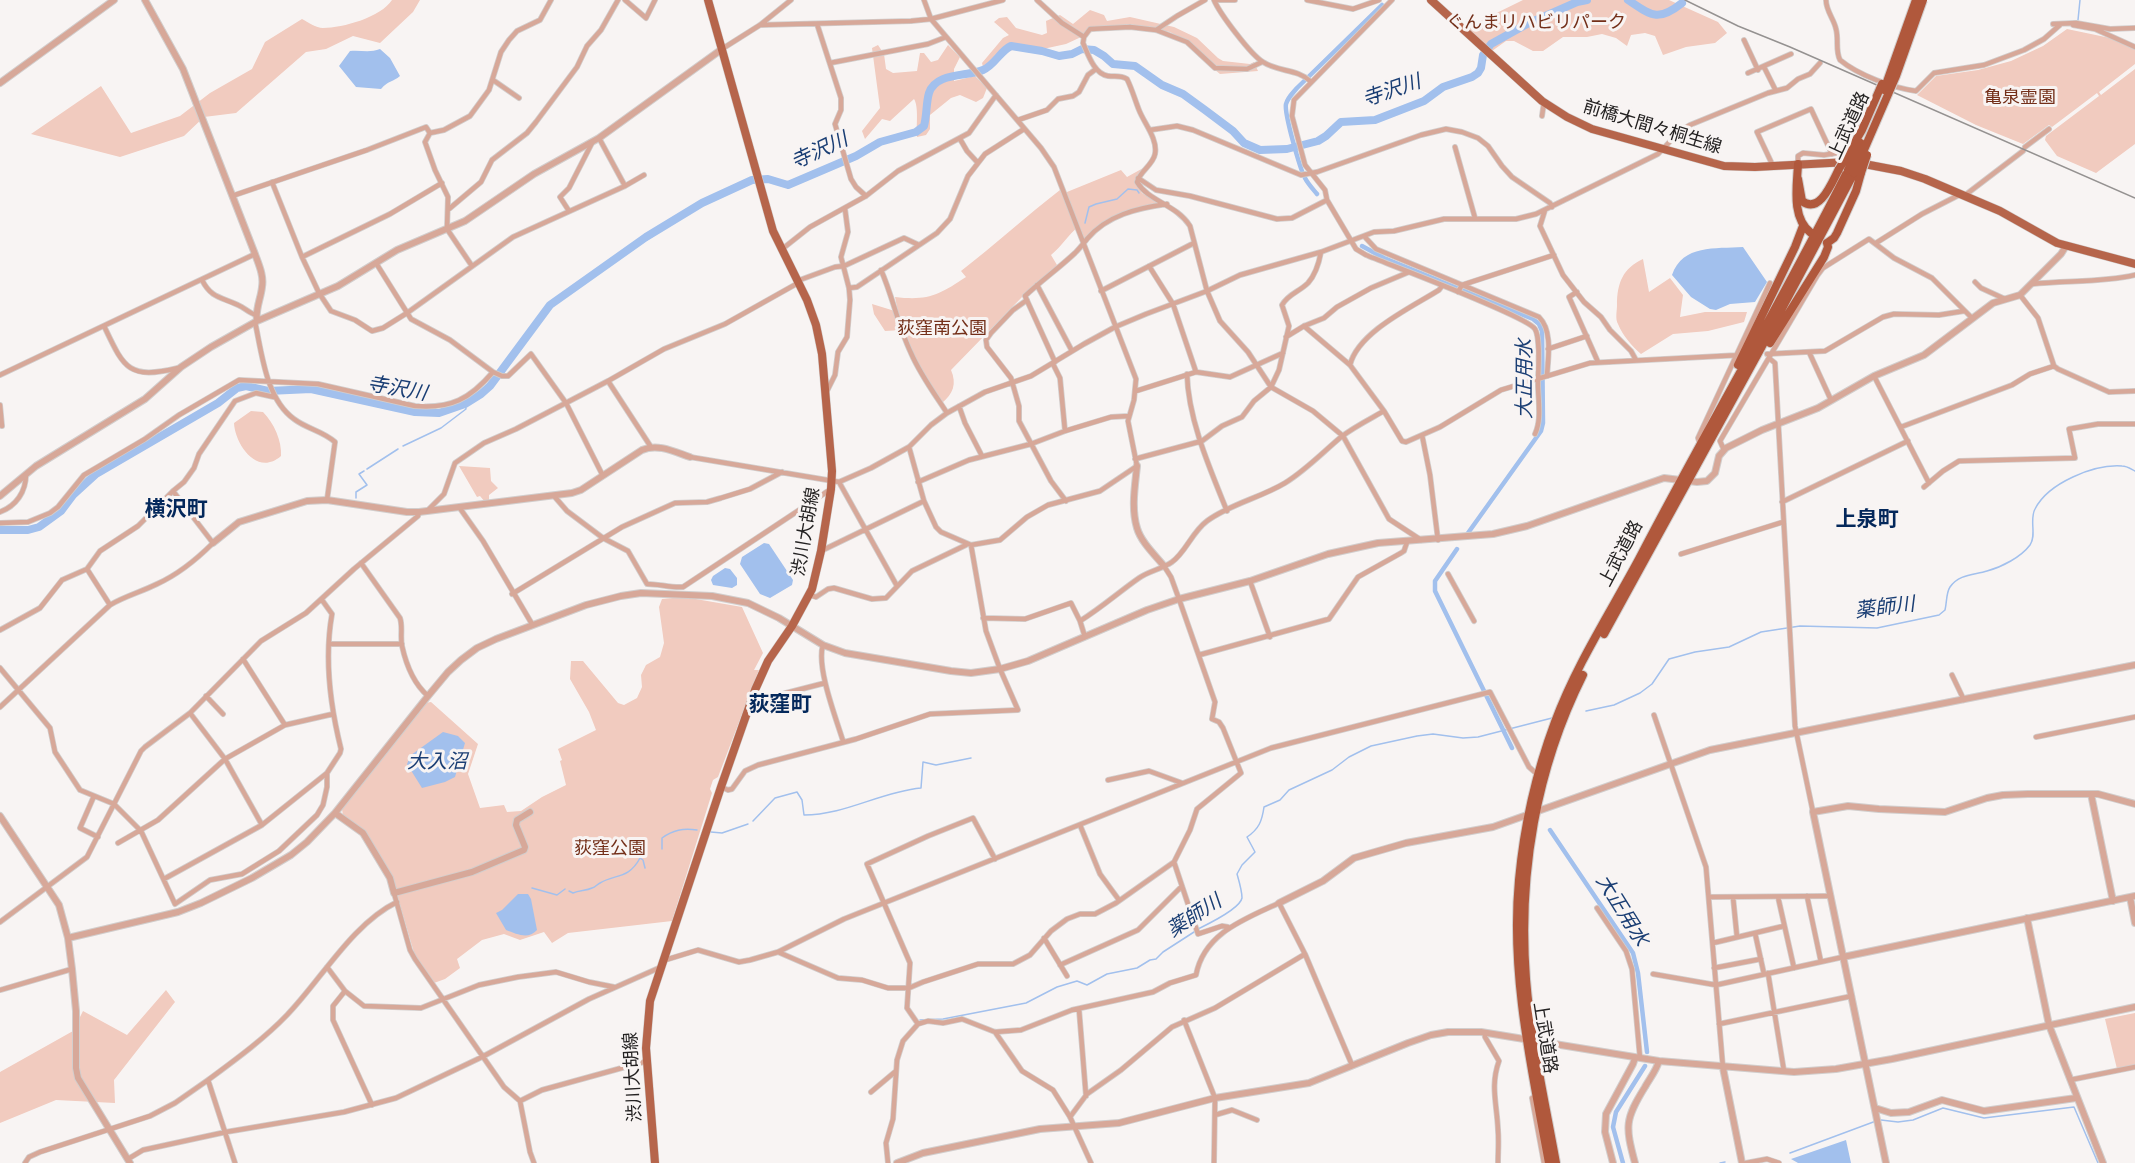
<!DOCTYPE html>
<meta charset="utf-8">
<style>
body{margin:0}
canvas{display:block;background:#f8f4f3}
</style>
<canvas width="2135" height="1163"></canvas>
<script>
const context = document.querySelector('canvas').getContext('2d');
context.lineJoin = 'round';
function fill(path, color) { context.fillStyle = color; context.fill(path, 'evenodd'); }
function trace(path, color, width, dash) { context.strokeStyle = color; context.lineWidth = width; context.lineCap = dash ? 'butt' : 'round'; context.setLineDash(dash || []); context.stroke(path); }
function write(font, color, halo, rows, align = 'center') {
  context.font = font + ' Jost,"Noto Sans JP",sans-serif'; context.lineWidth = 6; context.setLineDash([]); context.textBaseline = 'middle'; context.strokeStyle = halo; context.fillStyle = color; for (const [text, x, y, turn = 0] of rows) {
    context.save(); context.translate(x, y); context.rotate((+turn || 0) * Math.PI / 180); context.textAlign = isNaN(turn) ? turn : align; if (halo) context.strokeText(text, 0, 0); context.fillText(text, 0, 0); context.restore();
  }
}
fill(new Path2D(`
 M392,0h28l-7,12 -33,31 -27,-7 -27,13 -20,3 -70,61 -32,4 -20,19 -64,21 -89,-23 70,-48 30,47 49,-17 30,-23 42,-24 13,-27 37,-23c6,3 14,9 21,9 20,0 58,-11 69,-28z
 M1523,0h146l49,22 9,11 -12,10 -29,4 -23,8 -8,-19 -10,-3 -14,2 -4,11 -11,-8 -14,-4 -15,3h-24l-20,14h-10l-19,-10h-8l-14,10 -26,-23z
 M1090,10l14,5 3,6 23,-4 44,10 23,11 21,20 5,3 27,3 4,-2 4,9 -38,3 -22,-18 -6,-12 -22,-12 -41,-8 -37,8 -26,12 -23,5 -24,-1 -13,4 -11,11 -12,4 -1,-4 21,-25 6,-3 -15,-13 5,-4 8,-1 9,11 26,7 5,-2 -1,-12 14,-6 13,9z
 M2067,29l43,9 25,11v15l-36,28 2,3 34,-26v75l-39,29 -39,-17 -12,-16 1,-4 53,-40 -2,-3 -45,34 -3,-2 -26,19 -47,-19 -59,-30 19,-19 42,-6 33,-9 32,-15z
 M878,45l6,9 2,15 7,4 24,-2 3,-18h4l7,9 7,-2 10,-15 12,12 -6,12v12l21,-5 12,12 -4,10 -7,4 -16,-7 -9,3 -21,17v14l-4,6 -9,2c-1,-11 2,-30 -3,-38l-24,22 -8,-2 -17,20 -3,-8 18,-23 -8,-60z
 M1145,167l-6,6 -3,9 6,11 19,11c-37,5 -48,14 -76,36l-6,-14c-11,9 -17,20 -28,29l6,10 -34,31 -72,74c6,14 2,24 -9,33l-29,-49 -10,-24 -18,1 -11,-17 -2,-10 26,8 -3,-15c33,4 44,-2 71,-20l-5,-6c34,-26 65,-55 99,-81l2,4 59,-24 6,7z
 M1643,259l6,33 21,-14 13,17 -3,22 25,-5h42l-3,10 -36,9 -35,3 -32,20c-9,-8 -18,-18 -23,-30 -3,-5 -1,-13 -1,-19 0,-22 6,-37 26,-46z
 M251,411l12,1c11,11 19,29 18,44 -24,21 -46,-12 -47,-33z
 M459,466l31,2 1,13 7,7 -9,7v6l-4,1 -5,-6 -3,1z
 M684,597l58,10 21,46 -9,17h5l-41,107 -5,3 -3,9 2,4 -40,128 -104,12 -16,10 -8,-11 -24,8 -16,-6 -22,6 -25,19 3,9 -15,11 -11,4 -19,-27 -23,-78 -28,-46 -21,-17 -1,-6 83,-106 6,-1 47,42 -10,30 12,34 24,-3 3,7 14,-1 21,-14 24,-12 -6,-24 2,-1 -4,-11 38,-19 -7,-18 -19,-33 1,-18h12l35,42 6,2 13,-7 5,-11 -1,-12 5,-10 14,-8 4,-14 -5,-36 3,-8z
 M166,990l9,12 -61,78 1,23 -59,-3 -56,23v-51l73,-41 10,-20 44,24z
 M2135,1013v52l-18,4 -12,-50z`), '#f1cbbf');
fill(new Path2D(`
 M380,49l10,9 10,18c-7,6 -11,4 -19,13l-25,-2 -17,-21 11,-15c11,-1 20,2 30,-2z
 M1743,247l24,35 -12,20 -25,2 -14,6 -6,-1 -19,-12 -19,-22c11,-31 43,-26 71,-28z
 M764,543l5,1 24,36 -1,5 -22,13 -10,-4 -20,-30 2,-7z
 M725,568l5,1 7,9v7l-5,3 -19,-3 -2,-5 2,-4z
 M443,732l15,4 7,7 -10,34 -10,5 -23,6 -15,-24 4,-9z
 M518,894h10l3,5 6,31c-9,10 -20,4 -31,0l-10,-17 6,-3z
 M1846,1140l5,23h-53l-7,-4z`), '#a2c0ed');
trace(new Path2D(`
 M2078,20l2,-20
 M1085,223l4,-16 7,-3 21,-5 11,-10 9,1 2,3
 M646,238l1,2 27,-18
 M403,446l38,-18 25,-19 -1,-5
 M367,469l31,-20
 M356,498v-6l11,-7 -8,-11 5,-3
 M1586,711l28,-6 26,-12 12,-9 17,-25 26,-7 34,-5 32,-15 39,-6 77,2 62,-13 6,-5c2,-8 1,-17 5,-23 9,-13 24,-12 37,-16 15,-4 34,-14 43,-26 7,-10 -1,-25 5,-36 13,-26 59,-45 87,-43 5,0 9,3 13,5
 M753,821l22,-23 22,-6 5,8 2,15c41,0 76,-23 117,-27l2,-26 13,3 35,-7
 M711,832l11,1 26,-9
 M662,849v-11c11,-8 21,-10 35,-8
 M532,888l25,7 8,-6
 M569,891l4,2c7,-3 13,-2 19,-5 4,-1 4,-3 8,-5 15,-9 29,-4 40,-25l3,2 2,8
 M1198,929c10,-5 42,-20 44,-31 0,-7 -3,-17 -5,-24l5,-9 13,-13 -8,-15c12,-8 15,-16 17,-30l16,-7 9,-10 43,-20 17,-13 22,-11 46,-10 16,-2 30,4 15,-1 74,-19
 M920,1020l23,-1 83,-16 31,-16 20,-6 10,4 20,-11 30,-6 13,-8 6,-1 7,-7 31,-20
 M1881,1120l17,2 15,-2 30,-12 41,10 90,-11 24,56
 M1790,1153l86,-32
 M1720,1163l5,-1`), '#a2c0ed', 1.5);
trace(new Path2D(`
 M1317,194c-4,-5 -9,-10 -12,-16 -5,-9 -21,-65 -19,-74 2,-7 7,-11 11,-16l85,-83
 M1362,246l22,12 149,61 6,5 3,7 1,92 -2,8 -73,102
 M1457,549l-22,32v10l77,157
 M1550,830l83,123 5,20 9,79
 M1623,1163l-10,-36 3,-15 29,-46`), '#a2c0ed', 4.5);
trace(new Path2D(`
 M1628,0c24,16 30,22 54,3
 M0,530h28l11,-3 22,-16 12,-16 23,-21 122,-71 19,-15 9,-2 22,5 43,-2 104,23 24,1 26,-9 16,-10 9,-8 60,-81 96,-68 56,-34 50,-23 16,-1 20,6 68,-29 24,-14 36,-10 8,-6c3,-11 2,-23 5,-33 7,-21 38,-16 54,-23 12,-5 17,-19 28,-24l31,5 17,5 13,-2 10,-5 12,1 10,6 9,8 22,2 27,19 21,9 22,16 28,21 11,12 16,7 27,-1 31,-8 8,-5 15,-14 34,-2 49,-19 19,-14 29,-10 6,-4 3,-5 2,-13 8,-11 36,-20 50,-22 10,-2`), '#a2c0ed', 8);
const minor = new Path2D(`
 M625,0l21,18 9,-18
 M1037,0l25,23 22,14
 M1214,0c6,14 37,55 49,62 15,10 35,7 47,19
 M1215,0h20
 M1307,0l46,9 26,-9
 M1392,0l-98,100 -2,16 13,49 20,25 2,10 29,49 10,6c24,10 161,61 169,74 6,10 3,42 3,55 0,16 4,35 -3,50
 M1826,0c0,11 8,19 10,29 3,11 -1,21 4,31 18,15 53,28 76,31l18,-18 50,-8 40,-15 20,-11 17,-15
 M817,24l24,74v12l-6,14 16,55 5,8 10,9
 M2053,24l23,-1 34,6 25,-1
 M760,25l151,-4 20,-2 72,-19
 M2073,25l22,4 40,18
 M1156,30l21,-14 28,-16
 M1744,40l14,30
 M722,49l38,-24 31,-25
 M1262,62l-15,7 -32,-1 -28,-26 -31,-12 -26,-3 -40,2 -6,8 -1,6c5,11 11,31 25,33 8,1 12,-1 19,3 5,10 8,21 12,31 5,13 19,29 16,44 -2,11 -15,17 -18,28 12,20 39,22 53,44l17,65 13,30 28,31 23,35 42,24 30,25 46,83 32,21
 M830,63l98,-19 18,-7
 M1764,67l12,24
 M1748,73l43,-19
 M493,80l26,18
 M1542,116l2,-14
 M1018,120l29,-10 11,-11 15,-3 6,-4 9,-17 8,-6
 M1150,130l27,-4 16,4 108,45 16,-3 104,-37 25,-6 16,3 16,6 10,8 14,20 10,11 38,26 2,4
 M430,133l14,-3 26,-14 19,-26 12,-38 8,-12 8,-9 23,-11 11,-20
 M430,133l-5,9 10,28 13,27 -1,32 25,37
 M599,138l26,48
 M960,139l7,12 11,12
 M1455,147l20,71
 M2025,147l24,-18
 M1798,164v-8l5,-3 21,2 18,-3 20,-31
 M1773,166l-16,-34 54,-23 21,45
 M1138,178l18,12 34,6 87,23 15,-1 35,-18
 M272,182l30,75 17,36 12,18 24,9 17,11 11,-3 24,-15 106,-76 112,-51 19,-11
 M232,196l135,-46 59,-23 4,6
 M1964,196l59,-45
 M449,209l32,-27 11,-22 35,-27 9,-11 41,-55 10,-21 14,-16 17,-30
 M845,209l3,23 -7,25 8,31
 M1545,210l-5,16 23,49 21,27 17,15 9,13 21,21 5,9
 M569,211l-9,-14 9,-9 23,-45
 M1364,236l12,13 163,68c14,14 9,41 8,59
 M1876,243l46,-29 37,-19
 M781,250l29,-23 56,-31 32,-25 71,-38 27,-38
 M302,257l88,-43 52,-31
 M376,263l35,56 39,21 43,32 9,4h6l23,-22 35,49 37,73
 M881,270c12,27 17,56 30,83 9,21 23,40 36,60
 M202,280c9,18 19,17 36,25 7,3 11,8 18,10
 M797,281l38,-14 9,-1 60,-28 15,7
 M1975,282l6,6 24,11
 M2032,284c34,-4 69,-1 103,-9
 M1037,285l35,66
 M1101,291l93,-48
 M1458,292l4,-7 92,-30
 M1577,292l-8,5 29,65
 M2020,295l18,23 16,48 4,3 51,23 26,-1
 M1027,300l-14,10 -22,23 -5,7 1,7 24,31 8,28v15l32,60 15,20
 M255,322c7,32 11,77 39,97 13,10 29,12 41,23l-8,58
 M104,326c20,42 24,54 74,42
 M1304,326l46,39 34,46 18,30 4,1 34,-15 61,-37 89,-27 150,-8
 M1286,337l18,-11 20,-8 13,-11 34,-19 38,-16
 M1548,349l39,-13
 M1809,352l22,48
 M1767,354l58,-3 58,-34 11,-3 45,1 25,-4
 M1770,359l5,4 20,363 18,86
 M1055,362l-30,-66c16,-15 34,-28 50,-43 5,-5 8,-9 12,-14 20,-24 51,-31 80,-35
 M1053,364l7,14 5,53
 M1350,365c8,-33 62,-58 89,-75l3,-4
 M1196,372l34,5 53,-24
 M1187,374c1,45 23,95 40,137
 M0,375l255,-121
 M1874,376l55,107
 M608,381l43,66
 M1136,391l60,-19 -23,-68 -24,-38
 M826,393l9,-18 3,-23 9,-15 3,-37 -1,-12 8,-1 80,-54 13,-14 18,-43 17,-22 39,-25
 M0,405l2,21
 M959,406l6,17 17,33
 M1901,427l111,-42 18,-11 24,-8
 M1422,435l8,40 8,65
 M1700,444l-2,-6 72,-155
 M909,447l15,54 12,26 5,5 30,13 29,-5 27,-23 21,-12 52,-14 37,-25 -9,-45 6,-21 2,-21 -82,-212 -13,-19 -110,-129 -7,-19
 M1724,450l-4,-9 97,-165 6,-8 46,-29 25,19 38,20 40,40
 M690,457l149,25 32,-14 38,-21 22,-22 16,-12 38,-21 46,-16 53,-32 31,-17 31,-13 61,-23 33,-16 81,-23 53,-20 20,-1 50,-12h72l20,-5 122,-60 22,-23 10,-6 78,-32 19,-5 11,-9 12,-5 10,-11
 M1135,459l67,-18 20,-15 20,-9 12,-16 17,-14 8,-17 10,-44 -7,-21c6,-11 17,-13 26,-22 8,-9 11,-20 13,-31
 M839,482l58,104
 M918,482l51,-22 62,-16 34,-13 46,-14 18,-1
 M1924,487l19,-16 16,-10 116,-3 -6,-29 29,-5h37
 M554,496l13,15 36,27 25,13 19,33c12,0 24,4 36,3l148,-98
 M1782,502l126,-61
 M459,507l24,34 49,83
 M427,511l17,-17 11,-31 29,-20 32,-14 92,-48 56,-32 61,-25 73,-41
 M0,512c16,-6 26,-20 26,-38
 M0,523l28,-1 22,-9 8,-6 26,-32 61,-36 34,-24 60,-35 79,4 97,22c36,3 55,-7 78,-34
 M821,551l103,-50
 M1681,554l102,-32
 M361,563l39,55c3,9 0,18 2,28 4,18 12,38 26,50
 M87,569l23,36
 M1448,574l26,47
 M1250,581l20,56
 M512,594l110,-67 53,-24 32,-1 14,-4 29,-9 32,-17
 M810,595l6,2 12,-8 6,-1 38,11 14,-1 26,-27 54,-26
 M983,618l42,1 46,-16 9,18 5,16
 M1080,621c21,-13 39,-29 59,-43 10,-7 23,-9 33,-16 14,-10 20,-30 35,-41 23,-17 53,-23 78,-38 21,-13 37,-30 56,-46 13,-10 29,-18 43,-26
 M0,630l40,-22 22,-28 25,-11 13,-18 38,-25 35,-35 11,-9 10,-14 5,-14 36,-53 21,-8 18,4
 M329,644h73
 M823,645c-7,22 13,73 20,96
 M1199,655l130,-36 29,-42 43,-24 3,-2 3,-9
 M243,659l42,66
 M0,668l50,60 5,24 25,38 34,14 27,27 34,73
 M1952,675l12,25
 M206,696l17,18
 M751,702l74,-19
 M0,707l110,-102c15,-9 31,-13 47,-21 22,-10 40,-25 56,-41l-40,-52
 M190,713l35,46 37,66
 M1654,715l52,152 17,201
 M2036,737l99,-20
 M1108,780l41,-9 33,12
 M721,787l7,3 4,-1 13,-18 13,-6 98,-26 74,-25 88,-4 -18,-41 -14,-38 -15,-86
 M94,796l-14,32 18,9
 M1080,825l20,49 19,26
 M118,843l40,-23 67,-61 60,-34 48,-11
 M1174,862l24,72 24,-8 6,1
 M164,879l98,-54 65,-52
 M394,893l16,57 5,9 89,128 16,14 10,51 4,11
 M1807,896l14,66
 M1709,897l122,-1
 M1733,897l4,40
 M1778,897l16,71
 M175,904l35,-24 32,-6 37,-23 38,-36 6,-10 4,-18v-14l13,-20 1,-4c-11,-44 -17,-90 -9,-135l-10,-14
 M1597,908l29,43 6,18 8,89
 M0,922l87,-65 54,-106 4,-4 45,-34 71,-72 45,-28 48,-44 64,-53 1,-4
 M1755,933l9,41
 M1044,938l23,38
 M1713,943l71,-17
 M778,952l60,26 24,2 26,8h21l14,-6 55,-18h35l17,-9 21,-24 16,-12 13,-5h15l21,-11 58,-41 16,-32 7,-21 44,-36 -18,-45 -4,-6 -7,-3 3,-17 -36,-103 -8,-22 -7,-11
 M662,961l36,-11 41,12 11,-2 28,-8 66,-33 427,-171 219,-56 39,75 9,8
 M1060,965l78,-35 44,-44
 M327,967l18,24 19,15 57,2 58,-23 39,-8 38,-5 33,10 25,5
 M1714,968l47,-9
 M1768,973l16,98
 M1653,974l63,11 127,-28
 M0,990l72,-21
 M345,991l-12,15v14l39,85
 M1079,1009l7,87
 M1184,1020l31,78 -1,65
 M918,1024l-11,-16 3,-45 -43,-99 61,-28 45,-18 22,41
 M1719,1024l133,-28
 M995,1032l27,39 31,19 17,27 21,46
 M1485,1033v4l14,24c-9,25 -2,43 -1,69 1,11 0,22 0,33
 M2070,1080l65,-13
 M871,1092l25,-21
 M1537,1096l-5,2 12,65
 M520,1101l22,-11 105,-29
 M1215,1115l17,-5 25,10
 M1070,1117l17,-23 34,-24 51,-43 43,-19 90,-54
 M128,1159l15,-9 83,-18 118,-20 52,-14 86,-41 107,-58 72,-32
 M25,1163l4,-6 11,-5 110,-36 25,-13 33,-23
 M235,1163l-27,-83c27,-20 56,-41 79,-65 34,-35 65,-91 110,-113
 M888,1163l-2,-20 7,-24 4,-59 6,-19 15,-17 10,-3 15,2 19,-4 33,13 26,-2 51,-20 81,-18 17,-9 26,-8c8,-42 49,-56 83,-72l26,51 47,111
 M1746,1163l21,-4 12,4`);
const tertiary = new Path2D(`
 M145,0l38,69 72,185c4,11 9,22 7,33 -1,11 -7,23 -5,34
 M0,83l114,-83
 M1137,466c-2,20 -6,42 0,62 4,14 18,27 27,38
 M0,496l36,-30 109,-67 36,-32 30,-20 46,-26 81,-35 59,-36 68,-29 69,-47 65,-36 123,-89
 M213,543l26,-21 68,-21 20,-1 80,12h12l153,-19 9,-3 61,-40c16,-7 33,2 48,7
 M2091,794l22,107
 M335,813l28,20 27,45 4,15 78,-21 52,-22 1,-3 -9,-22 1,-5 13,-8
 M0,816l59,89 9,33 4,31 4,42v57l2,10 52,85
 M2130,897l5,26
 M1279,903l44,-22 31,-23 52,-15 87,-16 217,-77 425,-85
 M2027,918l22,107 54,138
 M68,938l110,-26 23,-9 51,-25 39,-23 16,-13 28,-29 93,-117 20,-24 13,-12 16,-12 19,-9 90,-34 35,-9 20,-3 71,3 36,7 31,15 44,27 22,8 106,18 20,2 29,-4 28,-8 119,-51 32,-11 71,-18 78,-27 50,-11 115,-9 34,-8 137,-48 33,4 10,-1 8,-8 4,-17 7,-8 36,-18 56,-22 56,-32 50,-21 69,-52 27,-8 41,-41 5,-8
 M1843,957l292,-61
 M1723,1068l19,95
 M1875,1108l16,5 18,-1 33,-12 42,11 92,-13
 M897,1163l26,-10 117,-24 79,-6 96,-25 94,-15 99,-40 23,-8 17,-3h33l178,29 135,11 42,-3 56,-10 243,-52
 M1613,1163l-8,-31 1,-18 27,-50 2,-6
 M1635,1163c-10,-37 -10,-44 10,-76 5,-9 11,-16 14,-26
 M1886,1163l-73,-351 35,-6 31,3 66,3 42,-14 16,-3 25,-1h70l37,10`);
const primary = new Path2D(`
 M1431,0l111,101 25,16 25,12 132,37 31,1 93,-5
 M1859,163l42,8 24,8 75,32 57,32 78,21
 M655,1163l-9,-115 4,-47 71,-214 34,-97 13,-29 24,-35 20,-37 9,-38 10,-62 1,-18 -10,-117 -6,-29 -9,-25 -34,-69 -65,-231`);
const trunk = new Path2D(`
 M1798,164c-1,22 -7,54 13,69
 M1798,179l4,22c18,14 30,-19 37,-32
 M1827,243l7,-5 3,-5 19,-42 5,-18
 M1770,343l54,-86 4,-10 -1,-4
 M1738,365l57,-118 8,-21
 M1604,634l157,-286 93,-175
 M1549,1163c-17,-93 -39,-188 -30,-283 5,-54 17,-107 36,-158 21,-57 55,-109 84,-163 68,-131 143,-257 209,-389
 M1556,1163c-11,-61 -25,-122 -30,-184 -8,-105 10,-210 57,-304`);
trace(minor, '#d2cecd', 6);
trace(tertiary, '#d2cecd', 8);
trace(primary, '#d2cecd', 9);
trace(trunk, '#d2cecd', 10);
trace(minor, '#d7a899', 4.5);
trace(tertiary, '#d7a899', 6);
trace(primary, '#b6654b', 8);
trace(trunk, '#b0583c', 8);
trace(new Path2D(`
 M1685,0l53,26 52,21 345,151`), '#959291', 1.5);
const trunkBridge = new Path2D(`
 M1884,90l32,-90
 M1839,169l23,-39 20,-46
 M1848,170l13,-27
 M1854,173l42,-97 27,-76
 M1861,173l6,-18`);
trace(trunkBridge, '#d2cecd', 10, []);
trace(trunkBridge, '#b0583c', 8);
write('18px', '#732f19', '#f8f4f3', [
 ["ぐんまリハビリパーク",1536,24],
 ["亀泉霊園",2020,99],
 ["荻窪南公園",942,330],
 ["荻窪公園",610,850]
]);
write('18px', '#242222', '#f8f4f3', [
 ["上武道路",1850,126,-65],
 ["前橋大間々桐生線",1652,128,17],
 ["渋川大胡線",807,532,-80],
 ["上武道路",1622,554,-62],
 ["上武道路",1544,1038,81],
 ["渋川大胡線",634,1077,-93]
]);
write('italic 20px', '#1a3e74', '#f8f4f3', [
 ["寺沢川",1392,92,-19],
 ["寺沢川",820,152,-25],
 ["大正用水",1526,379,-90],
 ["寺沢川",397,390,10],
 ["薬師川",1885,609,-7],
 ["大入沼",437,763],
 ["大正用水",1621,911,58],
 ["薬師川",1195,917,-33]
]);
write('bold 21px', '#04285b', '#f8f4f3', [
 ["横沢町",176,511],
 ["上泉町",1867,521],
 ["荻窪町",780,706]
]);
</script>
